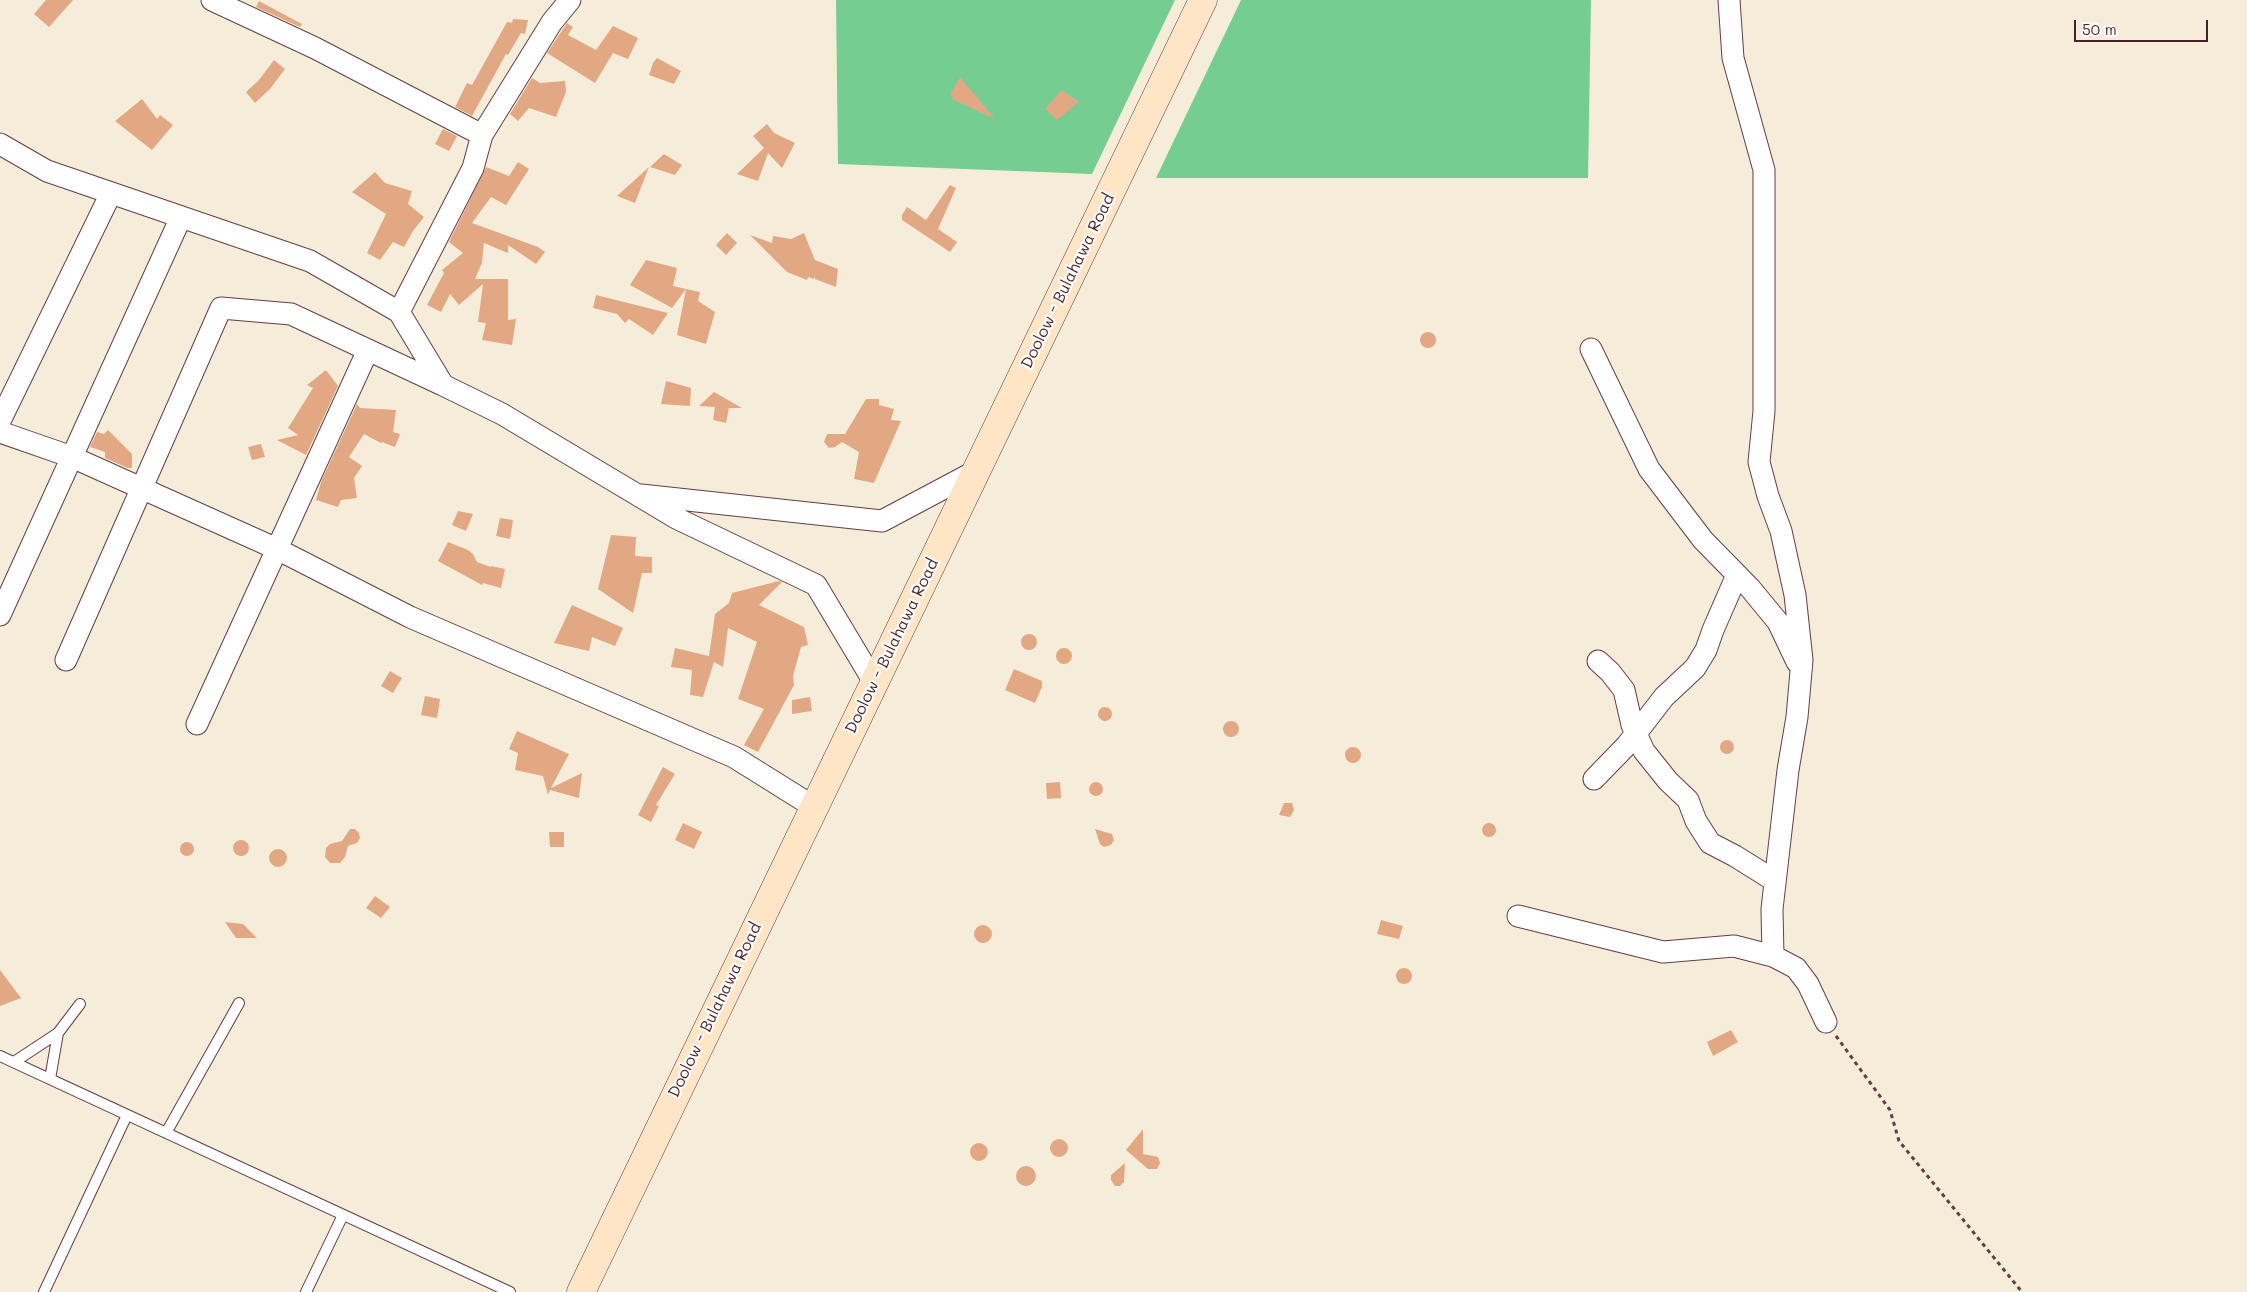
<!DOCTYPE html>
<style>
body{margin:0}
#map{position:relative;width:2247px;height:1292px;overflow:hidden;background:#f5edda;font-family:Mali,sans-serif}
canvas{display:block}
.scale{position:absolute;left:2074px;top:20px;width:134px;height:22px;box-sizing:border-box;border:2px solid #4a1f2b;border-top:0;padding-left:6px;font-size:15px;line-height:18px;white-space:nowrap;color:#4a1f2b;-webkit-text-stroke:4px #fdfcf7;paint-order:stroke}
</style>
<div id="map">
<canvas width="2247" height="1292"></canvas>
<div class="scale">50 m</div>
</div>
<script>
const context = document.querySelector('canvas').getContext('2d');
context.lineJoin = 'round';
function fill(path, color) { context.fillStyle = color; context.fill(path, 'evenodd'); }
function trace(path, color, width, dash) { context.strokeStyle = color; context.lineWidth = width; context.lineCap = dash ? 'butt' : 'round'; context.setLineDash(dash || []); context.stroke(path); }
function write(font, color, halo, rows, align = 'center') {
  context.font = font + ' Mali,sans-serif'; context.lineWidth = 4.5; context.setLineDash([]); context.textBaseline = 'middle'; context.strokeStyle = halo; context.fillStyle = color; for (const [text, x, y, turn = 0] of rows) {
    context.save(); context.translate(x, y); context.rotate((+turn || 0) * Math.PI / 180); context.textAlign = isNaN(turn) ? turn : align; if (halo) context.strokeText(text, 0, 0); context.fillText(text, 0, 0); context.restore();
  }
}
fill(new Path2D(`
 M836,0h339l-83,174 -254,-10z
 M1241,0h350l-3,178h-432z`), '#75cd92');
fill(new Path2D(`
 M46,0h27l-24,27 -15,-13z
 M259,1l43,23 -2,3 -44,-20z
 M513,19l15,1 -3,14 -4,-1 -13,22 -2,-1 -34,62 -17,-9 12,-24 5,2 35,-63 5,1z
 M567,23l6,4 -5,8 28,15 17,-24 25,12 -10,21 -15,-6 -18,30 -48,-30z
 M657,58l24,13 -7,13 -25,-9 4,-12z
 M274,60l11,9 -15,20 -15,14 -9,-11 13,-12z
 M960,77l35,42 -43,-20 1,-2 -3,-2z
 M532,78l8,5 25,-2 1,11 -10,25 -27,-9 -11,13 -8,-7z
 M1062,90l17,12 -22,18 -12,-11z
 M142,99l15,20 3,-4 13,10 -21,25 -37,-29z
 M767,124l7,9 21,10 -13,25 -14,-15 -10,28 -21,-7 27,-26 -11,-12z
 M443,129l14,7 -8,15 -14,-7z
 M664,154l18,11 -7,10 -25,-8z
 M518,162l11,7 -23,36 -15,-8 -19,26 66,24 7,5 -9,12 -28,-19v8l-24,-10 -2,20 -7,16h33v41l8,-1 -4,26 -30,-5 4,-17 -8,-1 5,-38 -24,21 -9,-11 -9,18 -14,-7 17,-32 -2,-3 21,-17 -14,-11 37,-75 23,9z
 M649,167l-14,36 -18,-7z
 M375,172l10,11 27,8 -4,13 16,13 -11,14 -9,16 -11,-5 -13,18 -13,-7 19,-39 -34,-22z
 M950,185l6,3 -18,41 19,13 -7,10 -48,-32v-5l5,-8 19,13z
 M727,233l10,10 -11,12 -10,-10z
 M804,233l11,27 23,9 -2,18 -21,-8v-3l-1,3 -6,-2 -1,3 -20,-8 -37,-37 22,8 1,-7 18,3z
 M646,260l31,8 -4,18 13,3 -14,19 -42,-23z
 M686,289l14,3 -2,9 17,11 -9,32 -29,-9z
 M596,295l72,18 -15,22 -24,-16 -4,4 -8,-9 -24,-6z
 M1420 340a8 8 0 1 1 16 0a8 8 0 1 1-16 0Z
 M326,370l12,16 -32,69 -29,-15 21,-5 -10,-7 25,-40 -6,-3z
 M666,381l25,7 -1,18 -29,-2z
 M714,392l28,16h-13l-3,15 -13,-3 2,-13 -16,-1z
 M866,399h13v6l15,4 -3,11 10,1 -27,62 -20,-4 5,-27 -17,-10 -7,5 -6,1 -5,-6 3,-8h18z
 M357,404l3,4 36,2 -3,22 7,2 -5,13 -13,-5 -1,1 -17,-9 -15,23 13,9 -8,12 3,20 -16,2 -3,7 -22,-7 5,-18z
 M108,430l24,24v14h-4l-23,-10v-6l-15,-5 7,-15 7,2z
 M261,444l4,13 -13,3 -4,-13z
 M458,511l15,3 -7,17 -14,-6z
 M500,518l13,2 -3,19 -14,-3z
 M611,535l25,2 -1,19 17,1v16h-10l-9,40 -35,-24z
 M448,542l20,8 5,4 4,8 14,5v-1l14,3 -4,19 -18,-5 -1,2 -44,-24z
 M779,581l3,1 -23,23 45,22 4,18 -7,2 -8,29 1,9 -36,67 -14,-7 20,-36 -26,-10 19,-57 -29,-14 -5,39 -9,-5 -11,35 -13,-2 2,-25 -21,-3 4,-19 34,8 6,-42 14,-11 3,-10z
 M572,605l51,23 -8,18 -23,-9 -3,14 -35,-8z
 M1021 642a8 8 0 1 1 16 0a8 8 0 1 1-16 0Z
 M1056 656a8 8 0 1 1 16 0a8 8 0 1 1-16 0Z
 M1014,669l28,12v6l-7,16 -30,-13z
 M390,671l12,7 -9,15 -12,-7z
 M425,696l15,3 -3,19 -16,-3z
 M810,697l2,14 -20,3v-14z
 M1098 714a7 7 0 1 1 14 0a7 7 0 1 1-14 0Z
 M1223 729a8 8 0 1 1 16 0a8 8 0 1 1-16 0Z
 M517,731l52,23 -18,34 31,-15 -3,25 -29,-8 -2,5 -5,-19 -28,-6 3,-17 -9,-4z
 M1720 747a7 7 0 1 1 14 0a7 7 0 1 1-14 0Z
 M1345 755a8 8 0 1 1 16 0a8 8 0 1 1-16 0Z
 M663,767l12,7 -19,31 3,1 -8,16 -13,-7z
 M1089 789a7 7 0 1 1 14 0a7 7 0 1 1-14 0Z
 M1060,782l1,16 -14,1 -1,-16z
 M1284,803h8l2,7 -4,7 -11,-2z
 M1482 830a7 7 0 1 1 14 0a7 7 0 1 1-14 0Z
 M683,823l19,9 -8,17 -19,-9z
 M350,829h5l4,4 1,5 -3,5 -9,3 -3,11 -5,6h-10l-5,-6 1,-9 4,-4 12,-3z
 M1095,829l17,5 2,6 -3,5 -7,2 -4,-3z
 M549,832h15v15h-14z
 M233 848a8 8 0 1 1 16 0a8 8 0 1 1-16 0Z
 M180 849a7 7 0 1 1 14 0a7 7 0 1 1-14 0Z
 M269 858a9 9 0 1 1 18 0a9 9 0 1 1-18 0Z
 M375,896l15,11 -9,11 -15,-10z
 M1381,920l22,6 -4,13 -22,-5z
 M225,922l18,2 14,14h-21z
 M974 934a9 9 0 1 1 18 0a9 9 0 1 1-18 0Z
 M1396 976a8 8 0 1 1 16 0a8 8 0 1 1-16 0Z
 M0,970l21,28 -21,8z
 M1731,1030l7,12 -25,14 -6,-14z
 M1143,1129v25l15,3 2,6 -3,6h-9l-22,-19z
 M1050 1148a9 9 0 1 1 18 0a9 9 0 1 1-18 0Z
 M970 1152a9 9 0 1 1 18 0a9 9 0 1 1-18 0Z
 M1125,1163l-1,19 -4,4h-5l-4,-6v-5z
 M1016 1176a10 10 0 1 1 20 0a10 10 0 1 1-20 0Z`), '#e2a883');
const service = new Path2D(`
 M0,1056l510,236
 M14,1062l44,-29
 M50,1079l8,-46 22,-29
 M166,1133l73,-130
 M44,1292l83,-177
 M306,1292l37,-77`);
const minor = new Path2D(`
 M212,0l103,48 167,87
 M1729,0l4,58 31,112v241l-5,51 9,34 13,35 14,64 7,65 -5,57 -9,53 -16,139 1,47 23,12 12,16 18,38
 M0,144l47,27 263,90 89,51 44,73 59,29 174,104 140,67 58,97
 M399,312l74,-144 9,-33 70,-113 18,-22
 M1591,349l58,120 54,71 47,48 28,34 19,40
 M0,421l111,-228
 M0,432l72,25 205,92 133,68 324,140 80,50
 M641,495l241,26 94,-50
 M0,615l181,-398
 M66,660l155,-352 70,6 152,71
 M1598,661l12,11 14,18 8,35 12,26 24,30 20,19 8,21 14,22 25,13 40,25
 M197,724l171,-374
 M1594,779l33,-34 37,-48 31,-29 11,-18 7,-20 24,-55
 M1518,916l145,36 71,-6 39,10`);
const secondary = new Path2D(`
 M581,1292l622,-1292`);
trace(service, '#643e45', 12);
trace(minor, '#643e45', 23);
trace(secondary, '#643e45', 29);
trace(new Path2D(`
 M1836,1036l54,74 9,31 123,151`), '#643e45', 3, [4, 4]);
trace(service, '#fff', 10);
trace(minor, '#fff', 21);
trace(secondary, '#fee5c5', 28);
write('16px', '#4a1f2b', '#fdfcf7', [
 ["Doolow - Bulahawa Road",1068,281,-64],
 ["Doolow - Bulahawa Road",892,646,-64],
 ["Doolow - Bulahawa Road",715,1010,-64]
]);
</script>
